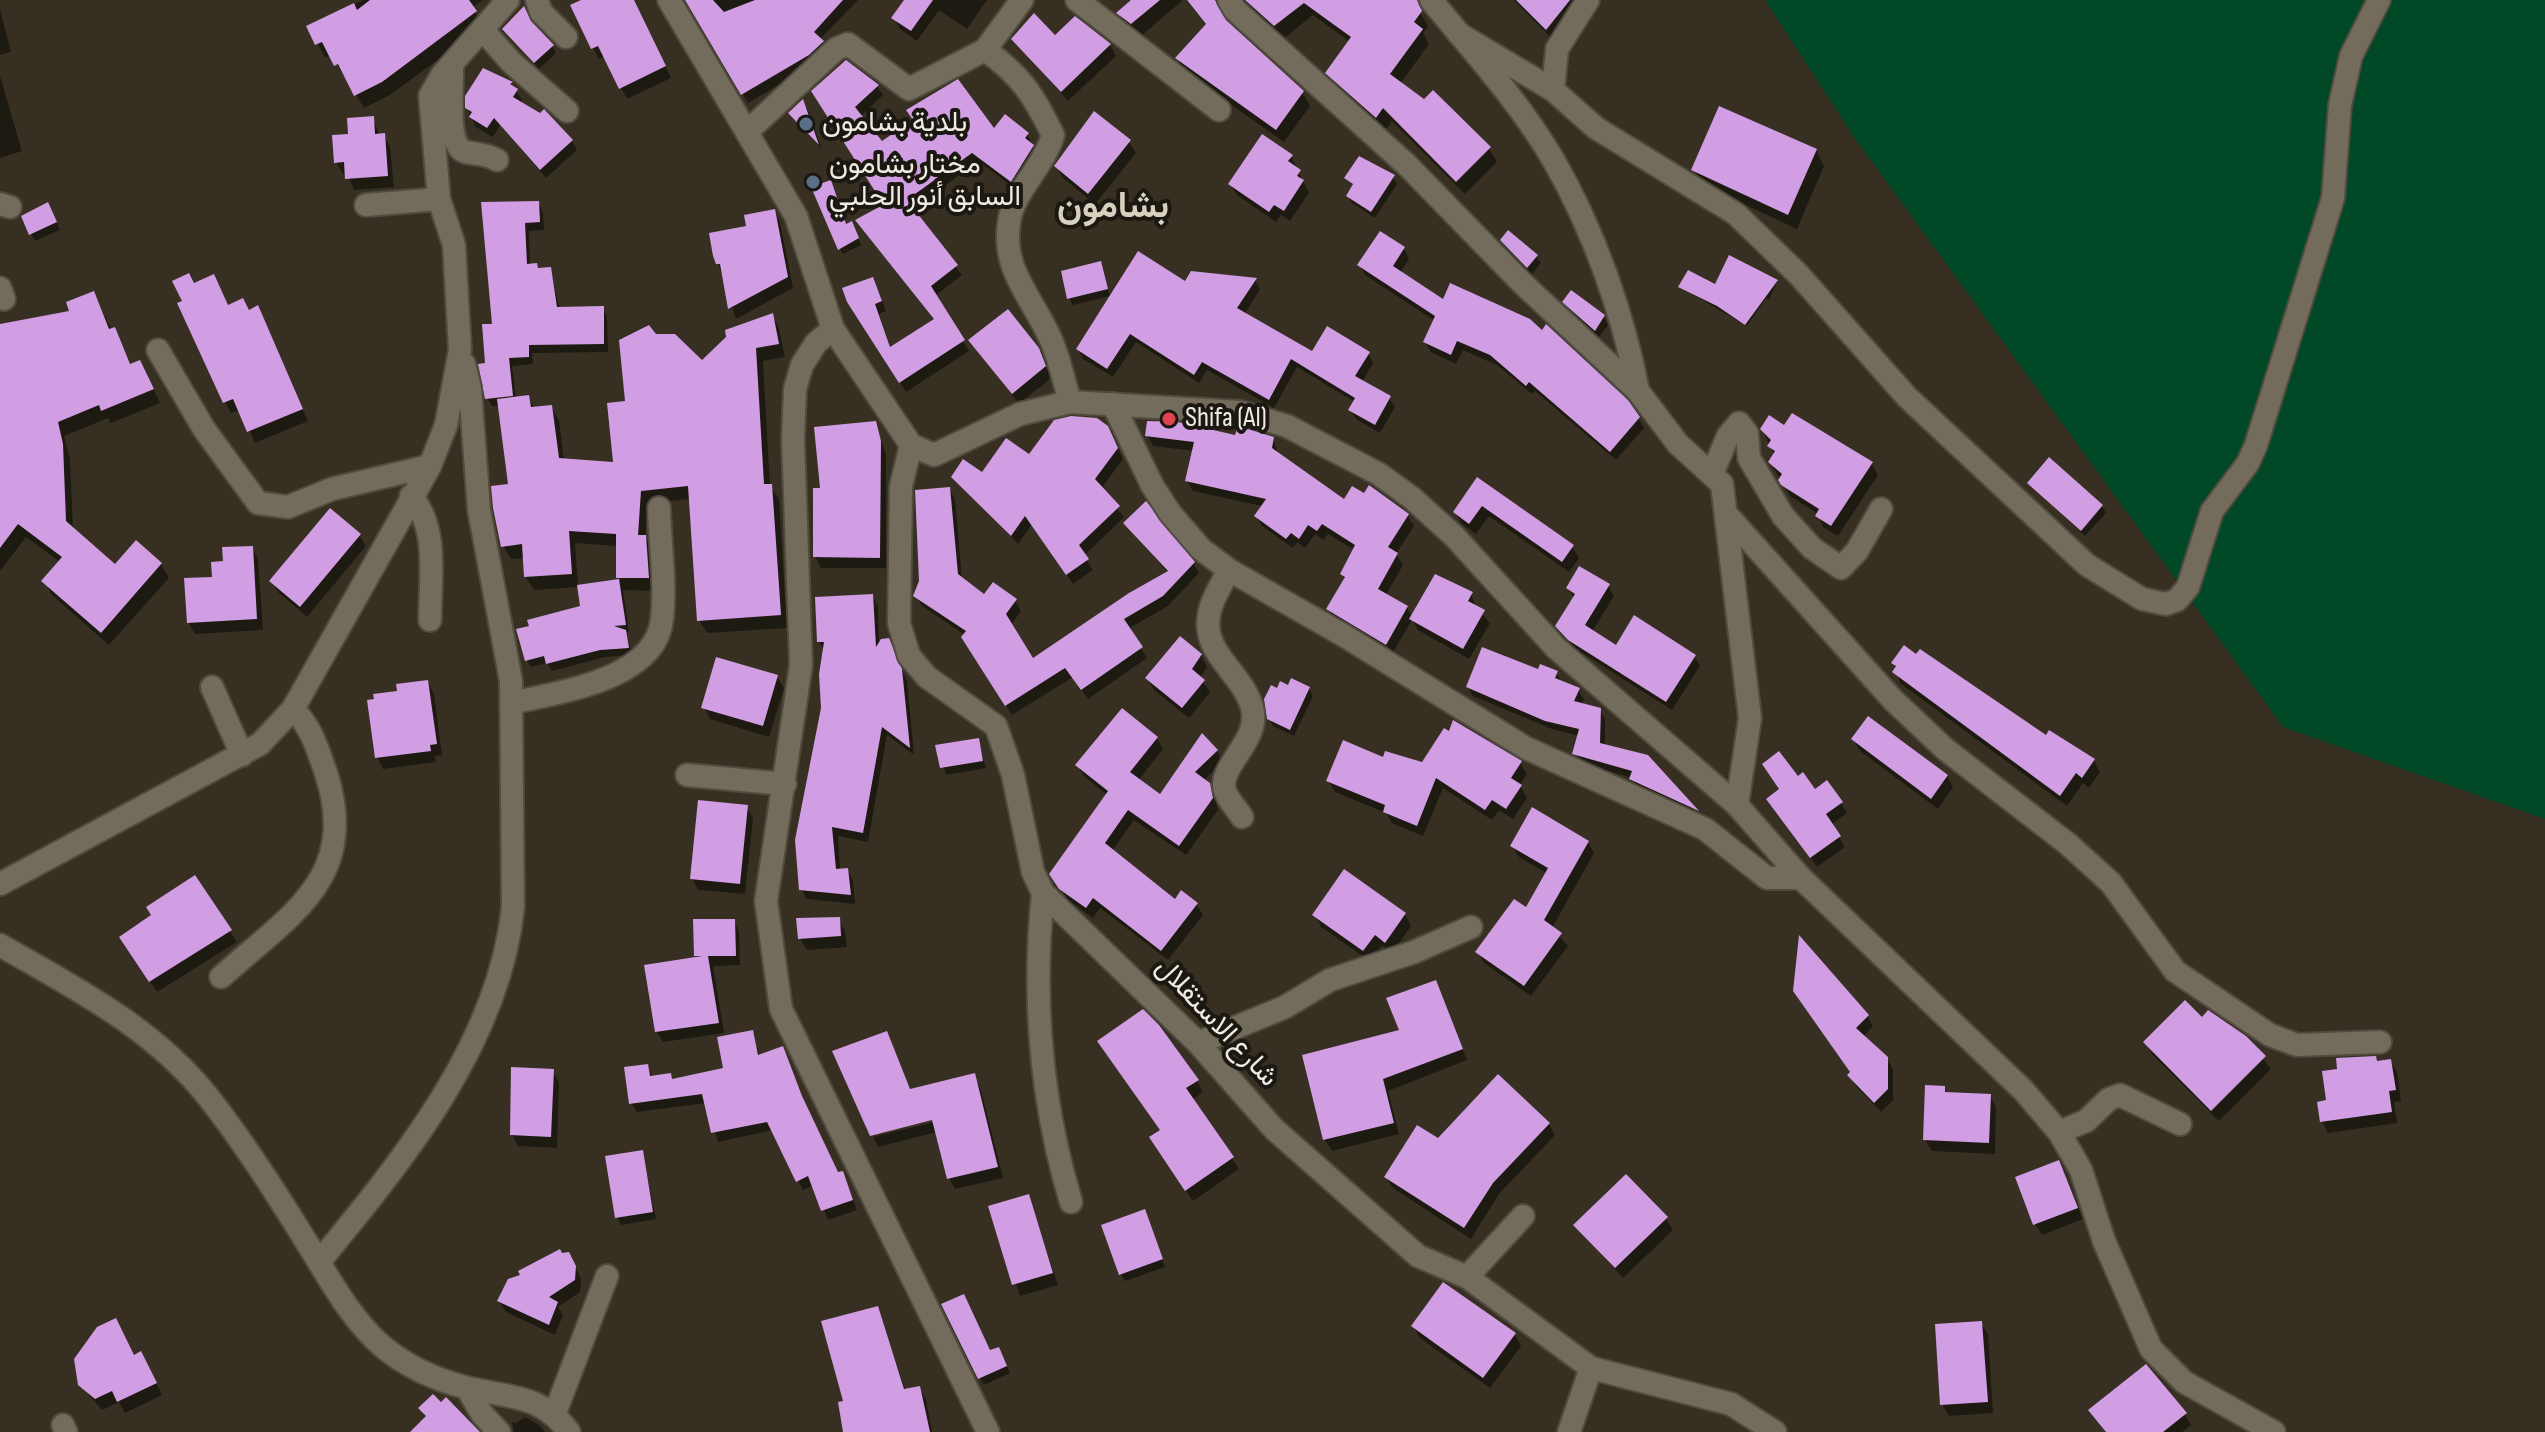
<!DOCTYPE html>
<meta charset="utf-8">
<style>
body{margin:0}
canvas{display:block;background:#373022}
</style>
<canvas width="2545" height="1432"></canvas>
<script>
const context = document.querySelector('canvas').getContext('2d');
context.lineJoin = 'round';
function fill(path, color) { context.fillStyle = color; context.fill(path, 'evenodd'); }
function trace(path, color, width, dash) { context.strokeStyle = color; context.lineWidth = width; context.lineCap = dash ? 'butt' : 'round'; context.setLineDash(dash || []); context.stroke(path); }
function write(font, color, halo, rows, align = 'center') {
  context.font = font + ' "Sofia Sans Condensed",Vazirmatn,sans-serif'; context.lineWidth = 8; context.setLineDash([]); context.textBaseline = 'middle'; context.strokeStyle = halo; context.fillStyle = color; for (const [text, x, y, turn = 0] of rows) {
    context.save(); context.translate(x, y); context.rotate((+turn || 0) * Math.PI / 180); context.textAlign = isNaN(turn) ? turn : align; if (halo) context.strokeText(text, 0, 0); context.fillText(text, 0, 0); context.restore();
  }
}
fill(new Path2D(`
 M1765,0h780v819l-262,-92 -429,-590z`), '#014926');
fill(new Path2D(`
 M363,0h120l-11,8 12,18 -94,69 -26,13 -33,-53 -6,3 -16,-31z
 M585,0h48l38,78 -44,21 -22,-43 -6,3 -6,-11z
 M688,0h170l-38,39 8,12 -14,13 -66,39z
 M907,0h80l-20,29 -28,-19 -22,31 -17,-12 -6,-11z
 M1134,0h49l-43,37 -13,-10 -8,-14z
 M1186,0h227l15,26 -5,7 6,11 -29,40 89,65 8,13 -32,32 -73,-73 -7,10 -49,-44 -8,-14 22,-31 -37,-27 -30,24 -37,-37 -16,-1 -8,15 80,76 8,14 -26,36 -99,-70 -8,-14 30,-32z
 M1514,0h61l-22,40z
 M0,9l11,43 -11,3z
 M1075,19l35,26 6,11 -48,45 -55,-62 42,-1z
 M504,29l48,17 4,7 -17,16z
 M493,73l18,11 11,16 -2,3 52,38 5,9 -31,28 -46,-53 -7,12 -17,-10 -5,-10 -4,-9z
 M0,76l22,75 -22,7z
 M877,86l6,9 -23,22 22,27 112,-12 33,2 11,22 -21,34 -39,-29 -63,47v6l47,61 -27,21 34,55 -63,41 -51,-80 23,-23 8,22 -7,3 12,35 44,-28 -53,-121 -63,-98z
 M803,102l6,10 13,38 -32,-37z
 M373,118l7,18h4l6,11 4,40 -40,3 -7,-17 -4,1 -7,-12z
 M1129,142l7,11 -41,51 -32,-26 -7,-12z
 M1816,150l8,16 -27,63 -94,-44 -9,-15z
 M1291,156l18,37 -19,28 -9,-6 -5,7 -39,-27 -7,-11z
 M1393,177l4,7 -22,34 -23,-15 -4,-7 6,-9 -7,-9z
 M538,203l5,9 1,18 -15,1 1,35 9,4 11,-1 10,40 42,-1 5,8 1,36 -76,1 1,11 -21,2 4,32 12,-1 7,12 16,-2 8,13 5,41 51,3 12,-61 27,-67 48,27 70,-48 7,13 6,29 -22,4 7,125 9,13 8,129 -80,5 -8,-13 -8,-121 -43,4 -3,34 8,13 2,41 -32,-1 6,42h-3l6,23 -27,2 -53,14 -5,-8 -16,4 -4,-7 55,-53 -3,-20 -45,3 -8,-13 -1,-19 -14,1 -8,-13 7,-61 -10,-79h-8l-5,-8 7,-72 -11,-122zM575,543l43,3 2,35 -42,5z
 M774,211l6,11 13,66 -57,31 -18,-56 31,-35z
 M51,212l9,18 -25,11 -4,-7z
 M847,226l8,3 6,16 -18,9 -3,-5z
 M1502,240l34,16 5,7 -9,11z
 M1404,249l5,10 -9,14 238,145 6,10 -28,32 -81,-69 -3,3 -35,-29 -34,-15 -7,14 -25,-12 -6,-10 10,-21 -70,-46 -5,-10z
 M1100,263l10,33 -37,9 -4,-7z
 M1255,280l5,9 -16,26 69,39 55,-1 5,10 -11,19 27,16 6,9 -15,26 -24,-14 -6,-9 5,-8 -58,-35 -23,41 -67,-38 -8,13 -63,-41 -23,35 -30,-18 -5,-10 108,-65z
 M1777,282l-8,18 -3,-2 -19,28 -67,-39z
 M194,286l34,21 36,12 44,102 -53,22 -15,-33 -9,3 -6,-11z
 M1571,293l33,25 4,7 -9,12 -30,-28 -4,-7z
 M93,294l38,72 16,10 13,27 -49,20 -3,-5 -44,18 6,23 3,70 42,38 21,-24 25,22 8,13 -60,67 -57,-50 -8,-14 16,-19 -34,-25 -26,34v-245l72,-14z
 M971,340l67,9 13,29 -32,26z
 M875,423l11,31v114h-65l-6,-12 8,-66z
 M1784,428l88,36 6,11 -40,61 -15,-9 -5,-13 -28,-18 -20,-34 4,-7 -12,-26z
 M1147,435l126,4 5,15 67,48 63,14 6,10 -18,28 7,11 -17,30 21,13 6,10 58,-25 5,15 14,15 -21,36 -51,-29 -6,-10 -20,34 -58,-34 -6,-11 17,-29 -3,-6 13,-24 -27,-16 -5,6 -8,-6 -10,14 -8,-6 -4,6 -31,-22 -6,-10 6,-10 -69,-15 -6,-10 7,-30 -41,-5z
 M1113,438l10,21 -22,30 23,28 -40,39 9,14 -20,14 -41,-60 -14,20 -64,-67 29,-2 47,-18z
 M1478,480l94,67 7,11 -10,14 -80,-56 -13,18 -14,-10 -7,-12z
 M2029,483l73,23 4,7 -21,23z
 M949,489l6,10 7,81 22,16 31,5 6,10 -11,15 23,35 135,-88 -43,-49 68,39 6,10 -31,33 -40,23 19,29 -59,41 -15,-22 -61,38 -47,-80 -43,-29 -6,-10z
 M359,535l7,11 -59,71 -29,-25 -7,-11z
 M252,548l6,11 5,71 -68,4 -6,-11 25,-45 11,-15z
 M1608,586l6,10 -22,36 24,16 78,8 6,10 -28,44 -96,-61 -19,-23 18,-27 -7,-11z
 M872,596l6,10 1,36 9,-1 19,40 7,74 -27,-20 -19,107 -30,-6 2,35 7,-1 6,10 2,24 -48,-5 -6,-10 22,-181 2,-57 -6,-9z
 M1201,655l6,12 -7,11 10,14 -21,26 -35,-28 -6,-11z
 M1894,663l200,98 6,11 -11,16 -6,-5 -16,23 -167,-123z
 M1539,671l17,1 5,9 17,9 6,9 -3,6 19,5 5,9v27l42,11 53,60 -64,-29 -4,-10 -52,-16 -5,-9 4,-17 -27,-7 -79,-33 -5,-9z
 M777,677l7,11 -15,49 -59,-18 -6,-12z
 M427,682l7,12 8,61 -7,1 1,6 -53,7 -6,-12 23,-65z
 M1309,689l4,7 -19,40 -21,-10 -4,-8 9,-28z
 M1157,738l6,11 -25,32 22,15 57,-45 6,11 -20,19 12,15 3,14 -32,45 -52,-35 -22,31 63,51 21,2 7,11 -35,45 -68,-52 -7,10 -25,-18 -16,-26 55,-79 -23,-19 -7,-11z
 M1853,739l94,37 6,11 -15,22 -78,-58z
 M978,740l8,28 -40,7 -8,-28z
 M1384,759l39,6 97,-2 7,11 -7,11 7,13 -14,21 -14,-9 -7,10 -49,-32 -20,48 -31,-13 -6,-10 -51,-21 -7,-12z
 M1797,778l17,13 27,12 6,10 -16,12 14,22 -28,20 -42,-58z
 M746,806l7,12 -8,76 -47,-4 -6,-12z
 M1588,842l6,11 -42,75 16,18 -37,50 -47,-33 -6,-11 49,-42 21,-36 -29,-17 -7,-11z
 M194,877l43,65 -80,50 -29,-44 25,-32z
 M1405,914l6,12 -19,27 -10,-8 -12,16 -49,-34 -6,-12z
 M838,919l7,12 2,16 -40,3 -7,-11z
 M734,921l5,10 1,34 -27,1 11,67 -61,9 -6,-10 -10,-65 51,-8 -2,-3z
 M1441,993l26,67 -79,31 11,43 -67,17 -7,-11 -21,-84 98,-24z
 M1801,1001l66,15 6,10 -10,11 23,21 7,11v31l-12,12 -25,-26 -6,-10 2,-3z
 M2202,1020l43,17 26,32 -52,52 -67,-67 -7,-12z
 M752,1032l8,24 46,52 32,67 4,-2 5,10 10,27 -29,10 -14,-35 -11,5 -30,-60 -55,12 -12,-39 -69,9 -6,-9 16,-37 6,11 17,-2 3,5 53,-11z
 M886,1034l25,57 63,-15 6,11 23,91 -48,11 -6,-11 -12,-46 -59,15 -5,-10 69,-17v-4l-71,18z
 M1100,1042l97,39 6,11 -11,8 47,69 -46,32 -35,-52 4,-18z
 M2338,1060l52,1 7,11 4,29 -7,1 3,21 -69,10 -6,-12 18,-51z
 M552,1071l7,11 -2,66 -39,-2 -6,-11z
 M1944,1088l4,6 42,2 6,11 -1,47 -63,-3 -7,-11z
 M1549,1124l6,11 -56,59 -28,45 -78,-51 -7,-11 52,-37z
 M642,1152l14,67 -35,6 -4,-8z
 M2058,1163l25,56 -41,16 -7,-11z
 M1028,1197l30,88 -38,11 -29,-88z
 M1148,1218l17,49 -40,14 -4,-7z
 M1666,1219l7,11 -50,48 -47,-52z
 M575,1266l6,13 -1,13 -22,15 5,8 -8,20 -49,-23 -7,-11z
 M877,1308l29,83 13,-3 7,11 6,33h-86v-29z
 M1981,1323l7,11 5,79 -44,3 -7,-12z
 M1413,1326l102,9 6,11 -31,42 -70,-50z
 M990,1352l12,4 8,17 -26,12 -4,-7z
 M134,1358l13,7 15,30 -37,18 -6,-11 -17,8 -22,-26z
 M2091,1411l94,3 6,11 -9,7h-76z
 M525,1417l13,7 7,8h-31l-2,-10 4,1z`), '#0007');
fill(new Path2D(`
 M370,0h99l8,11 -95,71 -28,14 -16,-32 -4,2 -12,-24 -7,3 -9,-19 48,-23 3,7z
 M581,0h53l32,66 -47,23 -21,-43 -7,3 -21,-44z
 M685,0h28l11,12 31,-12h88l-29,32 10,9 -15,14 -68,40z
 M904,0h29l-22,31 -20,-13z
 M1131,0h29l-29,24 -15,-11z
 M1187,0h28l11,20 78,71 -28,39 -101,-72 31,-34z
 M1245,0h172l5,11 -8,11 9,7 -33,45 34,25 9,-9 58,57 -35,35 -73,-74 -7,10 -51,-45 26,-36 -47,-34 -30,23z
 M1516,0h54l-24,30z
 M524,6l7,15 23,24 -20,18 -32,-34z
 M1034,13l21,22 20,-19 36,28 -50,48 -50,-53z
 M846,60l33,25 -24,22 27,34 31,-21 -7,-10 52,-31 36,49 11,-14 24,19 -4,5 9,7 -23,37 -39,-29 -61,44 3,5 -4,2 48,61 -27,21 34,54 -66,43 -52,-81 -5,-14 31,-11 9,24 -7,3 15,43 44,-28 -79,-99 26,-14 -1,-7 -69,-108z
 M483,68l30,14 -3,2 8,5 -5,8 27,16 4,-4 29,31 -33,30 -46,-52 -7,10 -18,-11 3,-5 -7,-4v-12z
 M803,99l16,46 -31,-32z
 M1719,106l98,43 -29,66 -97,-45z
 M1094,111l37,29 -43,54 -34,-28z
 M374,116l1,18 10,-1 3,43 -43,3 -1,-17 -10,1 -2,-28 16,-1 -1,-16z
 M1262,134l31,21 -5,6 13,9 -4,6 7,4 -20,31 -10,-6 -5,7 -41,-28z
 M1359,156l36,19 -24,37 -25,-16 7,-12 -9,-6z
 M831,180l15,44 6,-3 7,17 -21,12 -27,-63z
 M539,201l1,21 -15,1 2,41 10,-1 1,5 13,-1 6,40 47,-1v38l-75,1v12l-20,1 4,38 -28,3 -7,-35 7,-1 -3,-39h10l-11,-122z
 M48,202l9,20 -28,13 -8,-19z
 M775,209l13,68 -60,32 -8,-45h-4l-3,-8 -4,-23 37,-7 -2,-11z
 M1508,230l30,25 -11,13 -27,-28z
 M1380,231l25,16 -12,19 50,33 7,-16 80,36 12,11 4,-6 82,76 12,17 -30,35 -81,-70 -3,4 -36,-31 -33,-14 -6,14 -28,-13 12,-26 -78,-51z
 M1138,251l47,30 6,-10 66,7 -20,30 75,43 15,-25 43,26 -15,24 36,20 -16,29 -27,-15 7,-12 -64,-39 -22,41 -67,-38 -8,13 -64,-41 -23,35 -31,-20z
 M1729,255l49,25 -33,45 -28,-19 -39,-19 10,-17 27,14z
 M1101,261l7,28 -41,10 -6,-28z
 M189,273l5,10 20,-9 14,31 15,-7 6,12 9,-5 45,104 -56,23 -14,-33 -10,4 -46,-100 5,-2 -10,-20z
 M1571,290l34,25 -10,16 -33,-29z
 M94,291l15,38 6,-2 15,37 10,-4 14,29 -53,22 -2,-6 -41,17 5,22 3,77 49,43 21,-24 26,23 -61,70 -60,-52 21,-24 -44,-33 -18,24v-224l69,-13 -3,-9z
 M1008,309l31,39 7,18 -34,28 -44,-54z
 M773,313l6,31 -23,4 8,136h8l9,131 -84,6 -9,-135 -47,5 -3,44h8l3,43h-33v-44l-47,-3 3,43 -48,3 -2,-33 -21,3 -8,-39 -2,-22 17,-2 -11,-85 32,-4 2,12 21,-2 7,53 54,4 -6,-59 18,-2 -6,-61 30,-15 7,9h19l27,26 24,-23 -1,-7z
 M1792,413l81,49 -42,64 -16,-10 4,-7 -38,-24 -3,-5 4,-6 -14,-12 7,-11 -8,-5 4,-6 -11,-11 9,-14 15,10z
 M1071,416l26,2 11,8 10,22 -23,31 25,27 -41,39 10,14 -23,16 -41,-59 -14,20 -60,-59 12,-18 19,13 24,-34 23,16 25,-34z
 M876,421l5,20 -1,117 -67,-1v-69h7l-6,-61z
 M1147,421l31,1 57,13 3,-9 36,11 -2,11 72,51 8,-13 12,7 5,-8 40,29 -21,33 10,6 -20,36 30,17 -22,39 -60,-36 19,-32 -5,-3 15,-29 -33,-21 -5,7 -9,-6 -9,14 -8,-6 -5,6 -32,-23 12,-17 -81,-18 9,-39 -49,-6z
 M2049,457l54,48 -22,26 -54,-48z
 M1477,477l97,68 -12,17 -80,-56 -13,18 -16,-12z
 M950,487l8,87 26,20 9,-12 24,17 -11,15 27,44 96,-65 39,-22 -45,-48 23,-22 49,61 -32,34 -39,23 19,28 -62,43 -16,-22 -60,38 -44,-69 5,-6 -53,-35 6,-15 -4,-91z
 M330,508l31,26 -61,73 -31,-26z
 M253,546l4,73 -70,4 -3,-45 28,-1 -1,-15 12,-1 -1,-14z
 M1579,566l31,18 -25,41 31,20 18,-30 62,40 -30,47 -98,-62 -13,-14 20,-32 -9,-6z
 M1435,574l38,18 -5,9 17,9 -22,39 -54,-30z
 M619,579l7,46 -12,1 12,4 3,18 -29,2 -54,14 -2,-8 -19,5 -9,-32 13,-3 -2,-6 53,-14 -3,-21z
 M873,594l3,53 5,-8 8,-1 13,31 8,79 -28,-21 -19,106 -31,-6 4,42 12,-1 3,27 -52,-5 -4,-50 26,-132 -2,-34 5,-32h-7l-2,-45z
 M1180,636l22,18 -10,15 13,11 -23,28 -37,-30z
 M1904,645l12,9 4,-5 126,86 3,-5 46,29 -13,19 -6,-5 -16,23 -168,-124 4,-6 -5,-3z
 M1482,647l56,22 2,-5 18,7 -3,7 25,10 -6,13 27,7 -1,35 48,12 51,56 -70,-32 3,-8 -60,-17 7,-25 -34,-8 -79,-34z
 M716,657l62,18 -15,51 -62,-18z
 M1291,678l19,9 -20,43 -23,-11 -3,-20 7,-14 6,3 3,-7 8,4z
 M428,680l9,64 -7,1 1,6 -56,7 -8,-58 7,-1 -1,-5 24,-3 -1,-7z
 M1122,708l36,29 -28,35 30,22 42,-61 16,17 -23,22 15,11 3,15 -34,48 -51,-36 -23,33 70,56 6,-9 17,13 -37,48 -68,-53 -7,10 -27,-19 -10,-15 59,-83 -33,-26z
 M1868,716l80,59 -17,24 -80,-60z
 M1453,720l69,41 -11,17 11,7 -16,24 -14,-9 -7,10 -49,-32 -19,48 -34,-14 2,-7 -59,-24 17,-41 40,17 2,-6 37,11 22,-34 5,3z
 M979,738l4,23 -43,7 -5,-23z
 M1779,751l19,25 5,-4 12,17 12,-9 16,22 -17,12 15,22 -31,22 -44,-59 13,-10 -17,-25z
 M698,800l50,5 -8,79 -50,-5z
 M1532,807l57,34 -45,79 18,13 -38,53 -49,-34 39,-53 12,8 22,-39 -38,-22z
 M1344,869l62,44 -21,30 -10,-8 -12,16 -51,-36z
 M195,875l37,55 -83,52 -30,-45 32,-22 -5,-8z
 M840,917l1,19 -43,3 -2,-21z
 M693,919h42l1,37h-28l11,67 -64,9 -11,-67 58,-9h-8z
 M1799,935l70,80 -13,13 32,29v32l-14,14 -27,-28 3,-3 -57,-81z
 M1436,980l27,69 -80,30 11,44 -71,17 -21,-85 97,-25 -13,-32z
 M2185,1000l17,17 6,-7 38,26 20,20 -55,55 -68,-69z
 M1143,1009l16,16 40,55 -13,8 48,69 -49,34 -36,-54 11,-7 -63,-89z
 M753,1030l5,25 25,-9 19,50 36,76 5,-1 10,29 -32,11 -13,-35 -12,6 -29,-60 -56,11 -9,-39 -73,10 -5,-37 24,-3 2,12 21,-3 1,6 51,-11 -6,-31z
 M887,1031l23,58 65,-16 23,94 -51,12 -15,-59 -62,16 -38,-85z
 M2376,1056l1,5 14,-2 5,31 -7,1 3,21 -72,10 -3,-20 9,-2 -4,-29 15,-2 -1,-11z
 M511,1067l43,2 -3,68 -41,-2z
 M1498,1074l52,49 -57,60 -29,45 -80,-51 33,-52 21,13z
 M1925,1085l20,1v6l46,2 -2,49 -66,-3z
 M643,1150l10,62 -38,6 -10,-62z
 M2059,1160l19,48 -45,17 -18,-48z
 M1626,1174l42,43 -53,51 -42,-43z
 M1029,1194l24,79 -41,12 -24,-79z
 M1145,1209l18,50 -44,16 -18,-50z
 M560,1249l2,4 7,-1 7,14 -1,14 -26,17 9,5 -9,23 -52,-24 11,-22 12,-4 -2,-4z
 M1443,1282l73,51 -33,45 -72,-52z
 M964,1294l26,56 9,-3 8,19 -29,13 -37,-75z
 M878,1306l26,83 16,-3 10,46h-87l-5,-30 5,-1 -22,-80z
 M116,1318l18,37 7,-4 16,32 -40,19 -5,-11 -17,8 -17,-14 -4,-26 23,-32z
 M1982,1321l6,81 -48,3 -5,-81z
 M2146,1364l41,49 -24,19h-57l-18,-22z
 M433,1394l8,8 5,-5 34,35h-70l16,-16 -8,-8z`), '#d19de3');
const minor = new Path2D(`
 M537,0l4,12 25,25
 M1077,0l142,110
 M1229,0l6,10 172,155 115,118 116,108 40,53 44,40 28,234 -13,87
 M1431,0c42,51 90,104 123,161 40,70 69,152 84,230
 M483,30l28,32 56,49
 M1459,34l94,56 43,38 140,86 63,61 108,122 180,168 55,34 24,5 11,-4 11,-13 24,-76 36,-48 8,-18 77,-247 7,-93 11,-49 28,-56
 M985,50l37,-50
 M452,65c1,19 -7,82 14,87 12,3 19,1 31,8
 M1553,90l4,-41 31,-49
 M749,130l87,-81 12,-5 61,45 76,-39c36,25 49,46 68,85 -8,29 -37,55 -43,82 -11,52 23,80 42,125 8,19 12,40 18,60
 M0,204l10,3
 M366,205l73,-6
 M0,288l4,11
 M833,329l-17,14 -14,22 -7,24 -2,51 8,225 -35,236 15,108 207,423
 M158,350l46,79 54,74 30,4 44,-18 98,-23
 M1113,404l39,81 18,28 31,36 28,21 114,65 183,113 179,81 62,49h34
 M911,445l-10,41 -2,137 10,33 18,21 69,49 17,49 20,97 10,21 155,150 76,86 144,127 49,21 124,91 140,36 44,28
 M1712,474l16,-38 11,-13 8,10 2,25 34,58 29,32 29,20 16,-17 24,-42
 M411,496c28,32 19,83 19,124
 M1727,515l166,185 52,49 123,95 43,39 64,88 95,64 27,10 83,-3
 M1229,570c-7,14 -18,30 -20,45 -8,40 39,61 44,98 4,30 -36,55 -28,78 3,9 12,18 17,26
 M212,687l30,68
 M511,703c48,-11 145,-23 151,-84 4,-35 -2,-75 -3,-111
 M687,775l98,9
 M0,884l260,-140 33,-35 137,-243 16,-41 14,-75 -6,-105 -15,-46 -9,-103 12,-21 66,-75
 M1043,893c-11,106 -3,206 28,309
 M221,977c70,-63 139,-99 105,-204 -9,-25 -14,-45 -33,-64
 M1198,1043l87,-36 45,-27 84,-28 57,-25
 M2059,1132l27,-11 23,-22 11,-4 60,29
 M319,1262c85,-103 180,-219 194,-355l-2,-226 -32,-171 -9,-122 -6,-24
 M1467,1277l56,-61
 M467,1388l15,26 17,18
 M555,1413l52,-137
 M63,1425l3,7
 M1569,1432l22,-64`);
const tertiary = new Path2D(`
 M0,945c75,43 154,83 209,153 36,46 68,96 98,145 23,36 42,74 75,103 25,21 54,34 86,42 42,10 73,6 101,44`);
const secondary = new Path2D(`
 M669,0l127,216 37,113 78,116 23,10 86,-41 50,-12 170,10 47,14 92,48 33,24 42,38 102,112 181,157 64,73 222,212 36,42 22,38 23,71 47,108 33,33 90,50`);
trace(minor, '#504b3f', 26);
trace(tertiary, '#504b3f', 26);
trace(secondary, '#504b3f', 26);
trace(minor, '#736c5d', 22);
trace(tertiary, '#736c5d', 22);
trace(secondary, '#736c5d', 22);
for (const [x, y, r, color] of [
 [806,124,8,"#5c6f8a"],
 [813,182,8,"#5c6f8a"],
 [1169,419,8,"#e0444e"]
]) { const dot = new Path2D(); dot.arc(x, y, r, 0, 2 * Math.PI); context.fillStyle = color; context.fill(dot); trace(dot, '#1b1812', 3); }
write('28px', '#efebe2', '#1b1812', [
 ["بلدية بشامون",822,124],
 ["مختار بشامون",829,166],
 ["السابق أنور الحلبي",829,198],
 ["Shifa (Al)",1185,419]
], 'left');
write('28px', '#efebe2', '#1b1812', [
 ["شارع الاستقلال",1216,1023,47]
]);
write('bold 36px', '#d8d0bf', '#1b1812', [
 ["بشامون",1113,208]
]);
</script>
